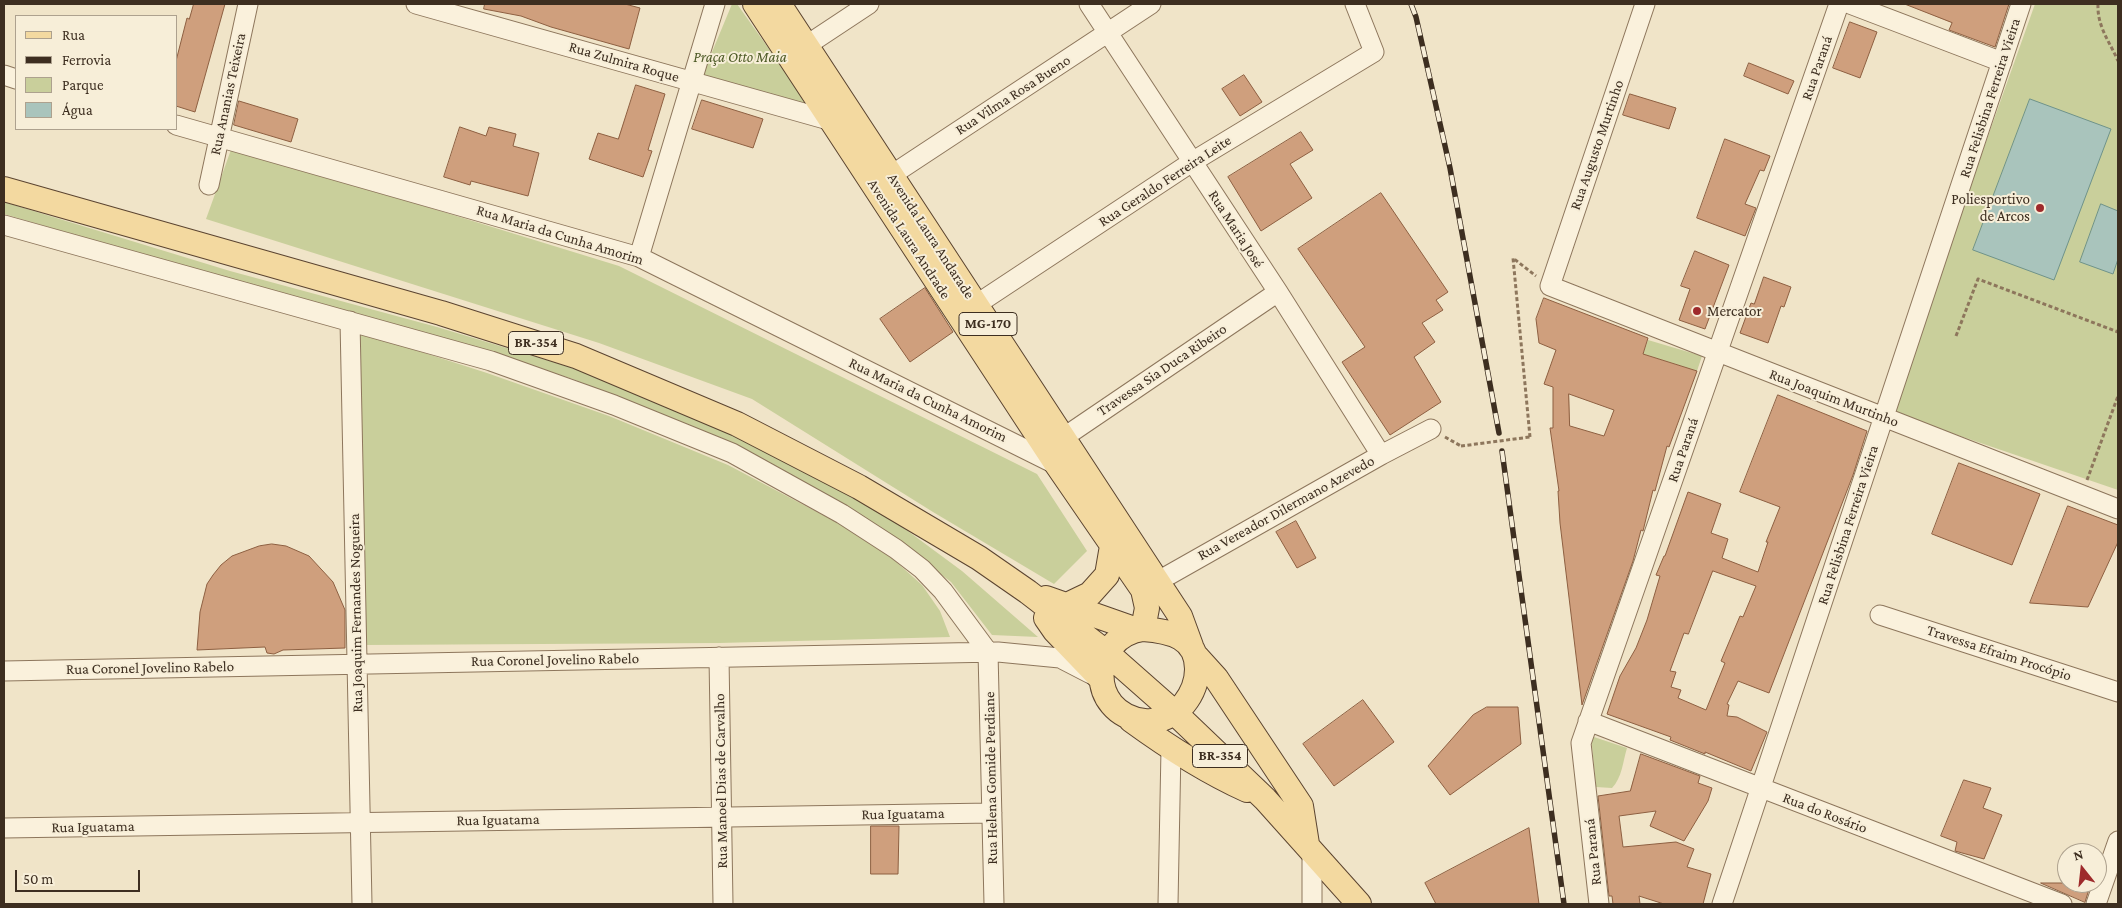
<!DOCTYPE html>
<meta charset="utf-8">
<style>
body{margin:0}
#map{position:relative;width:2122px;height:908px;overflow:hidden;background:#f0e4c8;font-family:"Crimson Pro",serif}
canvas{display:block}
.frame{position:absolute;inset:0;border:5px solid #3d2e20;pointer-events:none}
.legend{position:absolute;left:15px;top:15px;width:162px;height:115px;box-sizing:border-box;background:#f7eed8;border:1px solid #ada18e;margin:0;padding:6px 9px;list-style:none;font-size:15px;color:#3d2e20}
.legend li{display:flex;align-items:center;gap:10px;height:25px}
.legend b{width:25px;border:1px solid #ada18e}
.north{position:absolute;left:2057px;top:843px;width:50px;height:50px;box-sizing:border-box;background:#f7eed8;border:1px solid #ada18e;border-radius:50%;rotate:344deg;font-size:14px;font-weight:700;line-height:20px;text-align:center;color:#3d2e20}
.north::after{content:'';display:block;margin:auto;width:18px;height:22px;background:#9e2a2b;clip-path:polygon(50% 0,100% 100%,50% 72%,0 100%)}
.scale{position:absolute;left:15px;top:870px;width:125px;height:22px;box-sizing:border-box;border:2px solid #3d2e20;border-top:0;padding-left:6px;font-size:15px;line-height:18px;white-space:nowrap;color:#3d2e20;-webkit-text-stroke:4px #f7eed8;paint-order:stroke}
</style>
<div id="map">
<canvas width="2122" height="908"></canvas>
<div class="frame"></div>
<ul class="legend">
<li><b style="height:6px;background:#f3d9a0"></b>Rua</li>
<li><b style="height:6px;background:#3d2e20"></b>Ferrovia</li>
<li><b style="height:14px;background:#c9cf9b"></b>Parque</li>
<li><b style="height:14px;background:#a9c4bc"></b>Água</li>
</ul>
<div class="north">N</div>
<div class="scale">50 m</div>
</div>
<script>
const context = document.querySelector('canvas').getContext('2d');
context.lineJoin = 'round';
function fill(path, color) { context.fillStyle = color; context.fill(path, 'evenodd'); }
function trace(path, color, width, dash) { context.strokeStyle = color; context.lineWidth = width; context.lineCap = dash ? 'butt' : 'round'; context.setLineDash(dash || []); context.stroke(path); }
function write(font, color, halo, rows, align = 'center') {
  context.font = font + ' "Crimson Pro",serif'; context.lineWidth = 4; context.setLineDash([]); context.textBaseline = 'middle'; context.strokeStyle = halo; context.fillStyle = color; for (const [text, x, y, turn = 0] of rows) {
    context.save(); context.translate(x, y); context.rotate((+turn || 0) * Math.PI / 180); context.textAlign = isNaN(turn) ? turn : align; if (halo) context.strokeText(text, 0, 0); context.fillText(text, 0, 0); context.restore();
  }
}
fill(new Path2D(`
 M732,4h5l72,101 -107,-29z
 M2035,4h83v486l-228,-78z
 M232,147l387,119 418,208 50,77 -33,33 -121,-72 -181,-113 -153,-56 -393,-124z
 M4,202l226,69 207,56 136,41 159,64 104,54 61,37 65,48 76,66 -46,-2 -41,-53 -62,-48 -162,-90 -154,-65 -133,-41 -293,-82 -143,-42z
 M356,331l131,42 122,43 119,49 108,57 57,37 29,26 18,26 10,26 -231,6 -355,2z
 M1648,340l54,16 -5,15 -54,-17z
 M1591,736l36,12c-4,13 -5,30 -15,40l-16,-1z`), '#c9cf9b');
const water = new Path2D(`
 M2030,99l81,30 -57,151 -81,-30z
 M2101,204l17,7v48l-5,15 -33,-12z`);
fill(water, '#a9c4bc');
trace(water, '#6f938a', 1);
const building = new Path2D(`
 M194,4h31l-30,108 -19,-6v-45l11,-43 2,1z
 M485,4h140l15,4 -11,41 -78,-22 -30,-11 -37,-7z
 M1905,4h104l-14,43 -46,-17 3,-7z
 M1850,22l27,10 -17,46 -27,-10z
 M1749,63l45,18 -6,13 -44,-18z
 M1244,75l18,27 -22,14 -18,-27z
 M636,85l29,9 -17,56 4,1 -9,26 -54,-18 9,-26 20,6z
 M1630,94l46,14 -7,21 -46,-14z
 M702,100l61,19 -10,29 -61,-19z
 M239,101l59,18 -7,23 -57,-17z
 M460,127l26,9 3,-9 27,7 -3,12 26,7 -11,43 -57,-15 -1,4 -26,-8z
 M1301,132l12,18 -23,14 22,34 -51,33 -33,-54z
 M1725,139l45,17 -6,15 -4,-1 -15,34 11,4 -11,28 -48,-18z
 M1381,193l67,99 -12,8 7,10 -21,13 13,19 -21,15 27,45 -51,33 -48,-73 23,-15 -67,-98z
 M1695,251l34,14 -24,64 -26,-9 11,-31 -9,-3z
 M1764,277l27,10 -7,20 -3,-1 -13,37 -28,-10 11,-30 3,1z
 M925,288l28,44 -43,30 -30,-43z
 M1544,298l104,40 -5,16 54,17 -28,76 -2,-1 -12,45 -2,-1 -10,41 -2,-1 -8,31 -51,144 -22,-182 -2,-32h1l-9,-63h3v-41l-9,-3 12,-34 -17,-7 -3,-24zM1569,394l45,16 -10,26 -34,-10z
 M1778,395l89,36 -14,44 -84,218 -31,-12 -11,23 2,1 -2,11 10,1 30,15 -16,39 -46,-19v2l-35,-14 1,-3 -64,-23 13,-38 16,-28 11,-28 13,-44 -4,-1 8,-19h1l23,-64 33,12 -10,29 17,6 -6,19 36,14 10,-30h-2l14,-35 -40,-15zM1713,571l43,15 -13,31 -3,-1 -19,45 4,2 -19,47 -28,-12 3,-8 -10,-3 5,-15 -6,-1 14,-38 4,1z
 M1959,463l81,31 -28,71 -80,-31z
 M2068,506l50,19v17l-30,65 -58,-4z
 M1296,521l20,37 -19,10 -21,-36z
 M272,544l14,2 23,10 24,26 12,28v38l-62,2 -9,4 -7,-1 -2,-6 -68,3 3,-38 7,-28 6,-9 8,-10 11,-9 27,-10z
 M1363,700l31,42 -60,44 -31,-42z
 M1487,707h31l3,37 -71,51 -22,-29 45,-51z
 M1641,754l59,22 -2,7 14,5 -4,13 -24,40 -34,-15 6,-15 -37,5 4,31 53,-5 18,7 -7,18 24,7 -8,30h-39l-25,-8 1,8h-27l-1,-8h-3l-11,-100 32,-5z
 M1964,780l27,8 -8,20 19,7 -18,44 -29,-8 2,-9 -16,-6z
 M871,826h28l-1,48h-27z
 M1529,828l10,76h-103l-11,-21z
 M2041,883h50l-6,19z`);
fill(building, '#cf9f7d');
trace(building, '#8d5f41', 1);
const minor = new Path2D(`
 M416,4l416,117
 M1089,4l189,288 103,163
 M1645,4l-95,282 568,223
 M1850,4l152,58
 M795,53l74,-49
 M4,75l12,4
 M176,125l463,132 418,208
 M881,182l270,-178
 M209,185l39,-181
 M4,225l487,136 123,44 118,48 110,61 54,35 26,20 21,22 45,61 6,252
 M639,257l76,-253
 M965,312l227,-150 182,-110 -19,-48
 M350,321l12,583
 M1051,446l227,-154
 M1146,588l235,-133 50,-26
 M1880,615l238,77
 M719,657l4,247
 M4,671l994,-19 62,6 31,16
 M1588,721l474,183
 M4,828l988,-15
 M1312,851v53
 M1168,904l3,-155
 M1599,904l-18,-161 258,-739
 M1722,904l299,-900
 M2096,904l22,-63`);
const major = new Path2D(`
 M755,4l302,461 86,125 4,18 -4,21
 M779,4l401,612 11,30
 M4,189l437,124 135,43 161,68 122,63 120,71 49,34 79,61 68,60 90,86 94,105
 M1046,598l91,32
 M1067,605l23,-11 17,-19 5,-29
 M1046,618l9,13 46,48
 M1143,629c27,2 54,8 54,40 0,12 -5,25 -13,35 -11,11 -24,19 -40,17 -58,-8 -55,-84 -1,-92z
 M1197,657l19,21 85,128 6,38
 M1131,720c37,27 74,51 116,70`);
trace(minor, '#8d765c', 21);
trace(major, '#5b4430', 26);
trace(new Path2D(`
 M2098,4c-1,23 12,38 20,57
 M1956,336l22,-57 140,53
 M1445,437l16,9
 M1530,437l-17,-179 23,18
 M2087,480l31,-84`), '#8d765c', 3, [4, 2.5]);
trace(minor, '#faf1dc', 19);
trace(major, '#f3d9a0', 24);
const rail = new Path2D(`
 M1411,4l5,13 34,151 49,265
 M1502,451l62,453`);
trace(rail, '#3d2e20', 5.5);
trace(rail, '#f7eed8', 4, [11]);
trace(new Path2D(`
 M1461,446l69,-9`), '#8d765c', 3, [4, 2.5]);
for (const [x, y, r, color] of [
 [2040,208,5,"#9e2a2b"],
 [1697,311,5,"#9e2a2b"]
]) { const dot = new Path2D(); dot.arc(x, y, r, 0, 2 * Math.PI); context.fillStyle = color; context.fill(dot); trace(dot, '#f7eed8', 2); }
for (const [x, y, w] of [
 [988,324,58],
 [536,343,55],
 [1220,756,55]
]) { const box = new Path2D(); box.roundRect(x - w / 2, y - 11.5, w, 23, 4); context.fillStyle = '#f7eed8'; context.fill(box); trace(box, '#3d2e20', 1); }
write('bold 14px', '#3d2e20', null, [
 ["MG-170",988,324],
 ["BR-354",536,343],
 ["BR-354",1220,756]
]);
write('italic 15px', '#4d5a26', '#f7eed8', [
 ["Praça Otto Maia",740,57]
]);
write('15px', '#3d2e20', '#f7eed8', [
 ["Rua Zulmira Roque",624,62,16],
 ["Rua Paraná",1817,68,-71],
 ["Rua Ananias Teixeira",228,94,-78],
 ["Rua Vilma Rosa Bueno",1013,95,-33],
 ["Rua Felisbina Ferreira Vieira",1990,98,-72],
 ["Rua Augusto Murtinho",1597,145,-71],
 ["Rua Geraldo Ferreira Leite",1165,181,-33],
 ["Rua Maria José",1236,229,57],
 ["Rua Maria da Cunha Amorim",560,235,17],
 ["Avenida Laura Andarade",931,236,57],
 ["Avenida Laura Andrade",909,239,57],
 ["Travessa Sia Duca Ribeiro",1162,370,-34],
 ["Rua Joaquim Murtinho",1834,398,21],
 ["Rua Maria da Cunha Amorim",928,400,26],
 ["Rua Paraná",1683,450,-71],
 ["Rua Vereador Dilermano Azevedo",1286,508,-29],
 ["Rua Felisbina Ferreira Vieira",1848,525,-72],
 ["Rua Joaquim Fernandes Nogueira",356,613,-91],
 ["Travessa Efraim Procópio",1999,653,18],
 ["Rua Coronel Jovelino Rabelo",555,660,-1],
 ["Rua Coronel Jovelino Rabelo",150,668,-1],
 ["Rua Helena Gomide Perdiane",991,778,-91],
 ["Rua Manoel Dias de Carvalho",721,781,-91],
 ["Rua do Rosário",1825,813,21],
 ["Rua Iguatama",903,814,-1],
 ["Rua Iguatama",498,820,-1],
 ["Rua Iguatama",93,827,-1],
 ["Rua Paraná",1593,852,-96]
]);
write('15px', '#3d2e20', '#f7eed8', [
 ["Poliesportivo",2030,199],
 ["de Arcos",2030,216],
 ["Mercator",1707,311,"left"]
], 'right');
</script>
